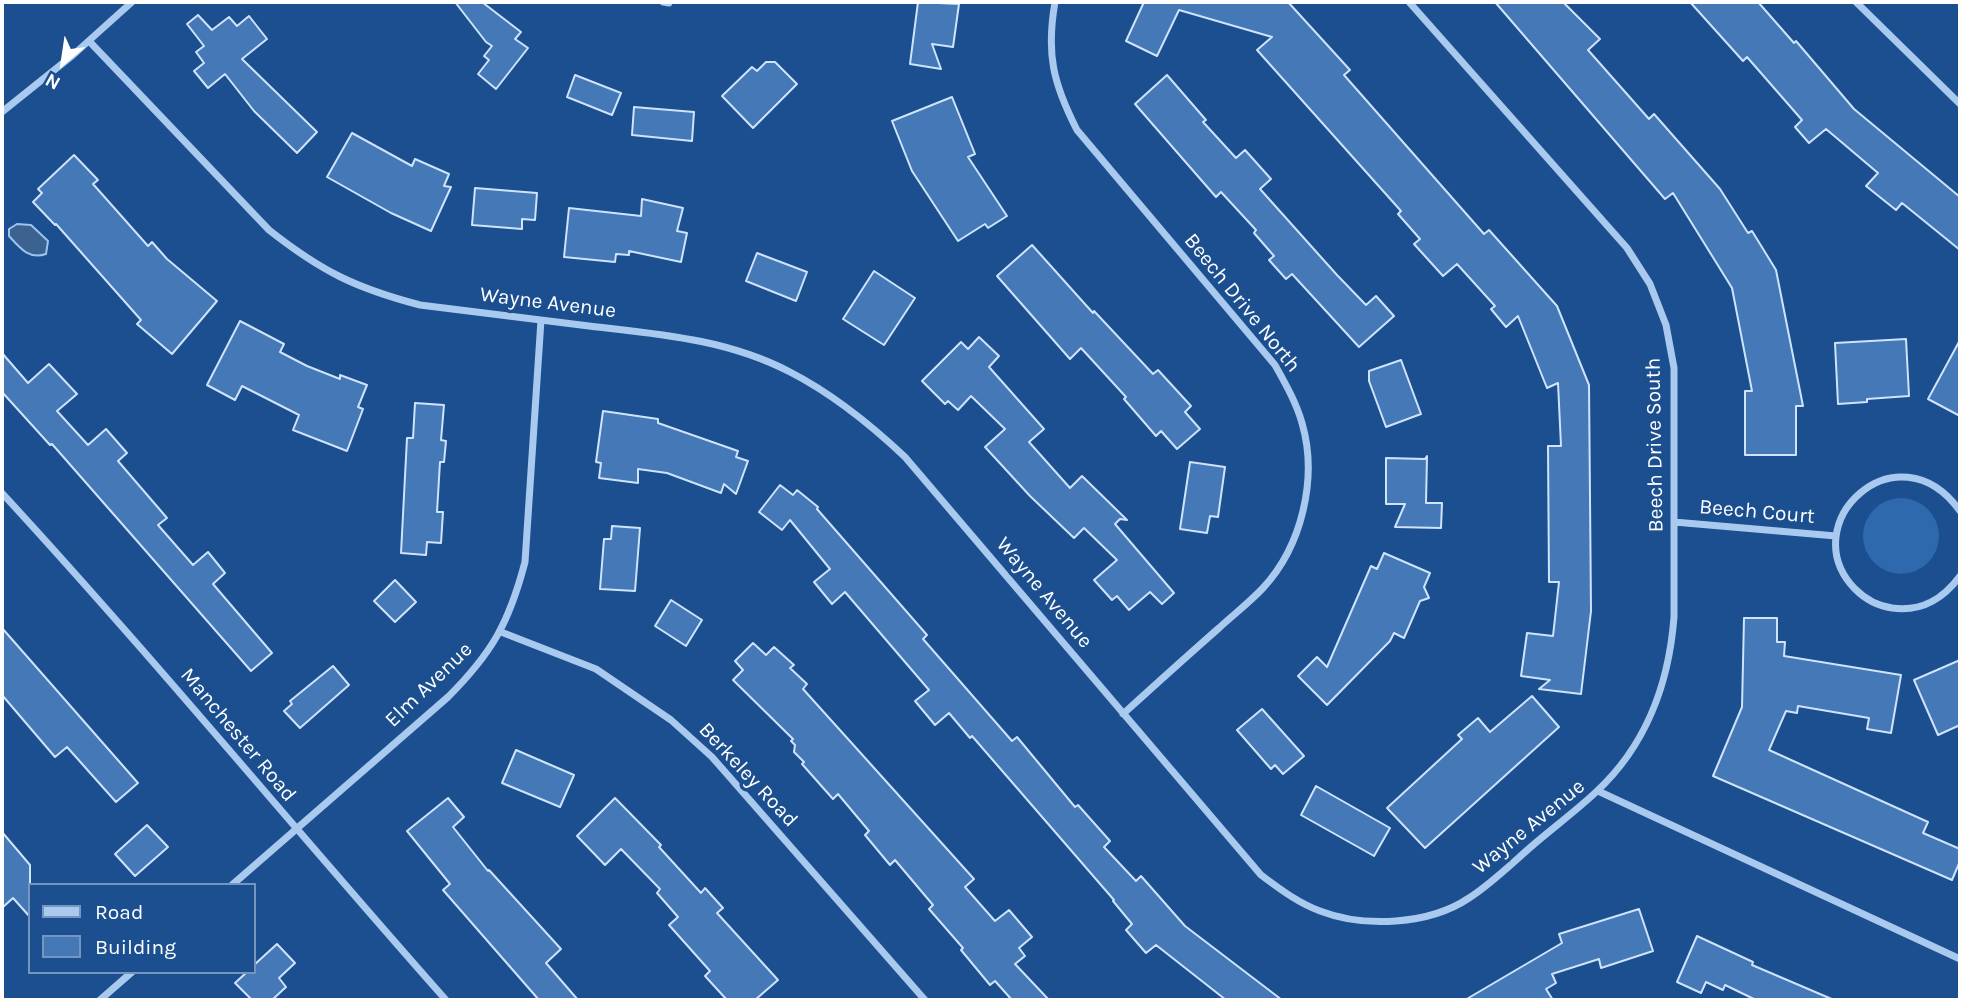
<!DOCTYPE html>
<style>
body{margin:0}
#map{position:relative;width:1962px;height:1002px;overflow:hidden;background:#1b4f8f;font-family:Karla,sans-serif}
canvas{display:block}
.frame{position:absolute;inset:0;border:4px solid #fff;pointer-events:none}
.legend{position:absolute;left:28px;top:883px;width:228px;height:91px;box-sizing:border-box;background:#1b4f8f;border:2px solid #7695bc;margin:0;padding:9px 12px;list-style:none;font-size:21px;color:#fff}
.legend li{display:flex;align-items:center;gap:14px;height:35px}
.legend b{width:35px;border:2px solid #7695bc}
.north{position:absolute;left:28px;top:28px;width:70px;height:70px;-webkit-text-stroke:5px #1b4f8f;paint-order:stroke;rotate:209deg;font-size:19px;font-weight:700;line-height:28px;text-align:center;color:#fff}
.north::after{content:'';display:block;margin:auto;width:24px;height:32px;background:#fff;clip-path:polygon(50% 0,100% 100%,50% 72%,0 100%)}
</style>
<div id="map">
<canvas width="1962" height="1002"></canvas>
<div class="frame"></div>
<ul class="legend">
<li><b style="height:9px;background:#a9c9ee"></b>Road</li>
<li><b style="height:19px;background:#4478b7"></b>Building</li>
</ul>
<div class="north">N</div>
</div>
<script>
const context = document.querySelector('canvas').getContext('2d');
context.lineJoin = 'round';
function fill(path, color) { context.fillStyle = color; context.fill(path, 'evenodd'); }
function trace(path, color, width, dash) { context.strokeStyle = color; context.lineWidth = width; context.lineCap = dash ? 'butt' : 'round'; context.setLineDash(dash || []); context.stroke(path); }
function write(font, color, halo, rows, align = 'center') {
  context.font = font + ' Karla,sans-serif'; context.lineWidth = 7; context.setLineDash([]); context.textBaseline = 'middle'; context.strokeStyle = halo; context.fillStyle = color; for (const [text, x, y, turn = 0] of rows) {
    context.save(); context.translate(x, y); context.rotate((+turn || 0) * Math.PI / 180); context.textAlign = isNaN(turn) ? turn : align; if (halo) context.strokeText(text, 0, 0); context.fillText(text, 0, 0); context.restore();
  }
}
fill(new Path2D(`
 M1863 536a38 38 0 1 1 76 0a38 38 0 1 1-76 0Z`), '#2e69ad');
const water = new Path2D(`
 M17,224l14,1 17,16 -2,13c-17,6 -26,-6 -37,-18v-7z`);
fill(water, '#3c6290');
trace(water, '#9cc4f0', 2);
const building = new Path2D(`
 M455,2h27l39,30 -6,7 13,9 -32,41 -18,-15 11,-14 -5,-4 8,-10 -6,-4z
 M918,2l41,2 -6,43 -21,-3 9,25 -31,-5z
 M1144,2h144l62,68 -6,5 66,75 74,84 5,-4 68,76 32,79 2,226 -10,83 -42,-5 11,-9 -29,-4 6,-43 26,3 6,-54h-10l-1,-136h13l-3,-63 -11,5 -29,-72 -12,11 -15,-18 4,-3 -38,-42 -14,12 -29,-32 6,-5 -22,-25 3,-3 -144,-161 15,-13 -93,-27 -22,46 -31,-15z
 M1495,2h68l37,37 -12,11 61,69 5,-5 66,75 28,44 4,-2 24,39 27,136h-7v49h-51v-64h7l-20,-103 -59,-95 -8,6z
 M1690,2h68l36,41 2,-2 58,68 106,88v53l-58,-47 -6,7 -30,-24 12,-13 -52,-44 -17,14 -14,-16 7,-7 -55,-63 -4,4z
 M198,15l14,15 17,-13 8,9 12,-10 18,23 -25,20 75,73 -20,21 -43,-42 -29,-37 -17,14 -14,-17 10,-8 -8,-11 8,-6 -17,-22z
 M766,62h9l22,22 -44,44 -31,-32 30,-29 5,4z
 M575,75l46,18 -9,22 -45,-18z
 M1167,75l39,45 -3,2 33,36 9,-8 26,29 -11,10 77,86 29,30 10,-9 18,20 -35,31 -67,-73 -6,5 -17,-19 5,-4 -20,-23 2,-3 -35,-38 -5,5 -81,-93z
 M952,97l23,57 -7,3 39,59 -19,12 -3,-4 -27,17 -46,-70 -20,-50z
 M634,107l60,5 -2,29 -60,-6z
 M352,133l60,33 3,-7 34,15 -5,12 7,1 -20,44 -40,-18 -64,-36z
 M74,155l24,25 -5,4 55,62 4,-4 15,17 50,42 -45,53 -35,-30 4,-4 -85,-96 -1,1 -22,-23 9,-9 -4,-4z
 M475,188l62,5 -2,27 -13,-1v10l-50,-4z
 M642,199l41,9 -6,23 10,2 -6,29 -52,-11v4l-13,-1 -1,8 -51,-5 5,-49 72,8z
 M1032,245l61,68 1,-2 59,63 5,-4 33,36 -6,6 15,17 -23,20 -16,-18 -5,5 -32,-37 2,-2 -45,-49 -11,11 -73,-83z
 M757,253l50,19 -11,29 -50,-20z
 M874,271l41,27 -31,47 -41,-26z
 M240,321l44,23 -4,8 27,14 33,13v-4l27,10 -9,22 5,2 -16,42 -54,-21 6,-15 -57,-29 -7,14 -28,-15z
 M979,337l20,19 -10,11 55,62 -15,13 41,46 12,-12 45,44 -7,-1 -5,5 59,69 -12,11 -12,-12 -21,18 -12,-14 -5,4 -18,-20 23,-20 -33,-32 -10,10 -44,-42 -45,-49 20,-18 -34,-33 -13,14 -10,-9 -3,3 -23,-23 39,-39 7,7z
 M1906,339l3,57 -42,3v3l-29,2 -3,-61z
 M1960,340v76l-32,-17z
 M2,353l26,30 21,-19 28,30 -20,17 31,34 18,-16 21,24 -9,8 49,57 -9,7 35,40 15,-13 17,21 -12,11 59,69 -21,18 -199,-227 -2,1 -48,-53z
 M1401,360l20,54 -35,13 -17,-46v-10z
 M415,403l29,2 -3,35 5,1 -2,21h-4l-3,50h6l-2,31 -14,-1 -1,13 -25,-2 6,-115h6z
 M603,411l55,8v4l80,28 -2,6 12,4 -12,33 -12,-10 -3,9 -54,-20 -29,-4v14l-39,-5 2,-15 -5,-1z
 M1427,456l-1,47h16l-1,25 -46,-1 10,-23h-19v-46l39,1z
 M1190,462l35,5 -7,50 -8,-1 -3,17 -27,-4z
 M780,485l13,10 4,-5 21,17 -1,2 110,126 -4,4 89,102 5,-4 58,70 3,-2 32,36 -6,6 32,34 5,-5 44,50 97,74h-56l-70,-55 -10,8 -20,-23 6,-6 -19,-23 1,-1 -142,-164 -2,2 -21,-25 -14,12 -20,-24 14,-11 -84,-98 -13,12 -18,-22 16,-13 -40,-49 -8,10 -23,-18z
 M612,526l28,2 -5,63 -35,-2 4,-50h7z
 M1384,553l46,20 -6,14 5,11 -9,3 -16,37 -10,-5 -4,8 -63,64 -29,-29 19,-19 10,10 44,-101 6,3z
 M395,580l21,22 -21,20 -21,-21z
 M671,600l31,20 -16,26 -31,-20z
 M1744,618h33v24h8l-1,14 117,19 -10,58 -24,-4 2,-11 -71,-12 -1,7 -11,-2 -17,39 159,72 -5,11 37,16v12l-8,19 -239,-104 29,-69z
 M2,628l136,155 -22,19 -49,-55 -12,10 -53,-62z
 M753,643l13,12 8,-8 20,18 -4,3 17,16 -4,5 171,190 -9,8 30,34 14,-11 23,27 -13,11 6,8 -10,8 34,36h-37l-17,-19 -5,4 -29,-35 2,-2 -34,-39 4,-4 -38,-45 -5,5 -25,-30 4,-4 -31,-37 -5,5 -31,-35 2,-2 -10,-10 1,-7 -4,-4 2,-2 -60,-59 10,-10 -8,-9z
 M1960,660v65l-22,10 -24,-55z
 M333,666l16,19 -49,43 -16,-17 8,-7 -2,-3z
 M1532,696l27,31 -134,121 -38,-40 75,-69 -4,-4 20,-17 12,14z
 M1262,709l42,47 -21,18 -8,-9 -4,4 -34,-39z
 M516,750l58,25 -14,32 -58,-24z
 M1316,786l74,42 -16,28 -73,-41z
 M448,798l16,19 -11,10 35,44 1,-1 72,79 -15,14 32,37h-39l-96,-110 7,-6 -43,-53z
 M615,798l46,47 -2,2 42,46 4,-5 18,20 -6,5 61,67 -23,20h-28l-22,-24 5,-5 -41,-46 9,-8 -21,-24 3,-4 -39,-40 -16,16 -28,-29z
 M147,825l21,22 -33,29 -20,-22z
 M2,832l28,33v52l-17,-19 -11,10z
 M1639,909l14,42 -52,17 -2,-9 -47,15 4,9 -10,6 7,11h-88l97,-57 -3,-9z
 M1697,936l56,26 -1,3 82,35h-78l-31,-15 -2,5 -17,-8 -5,11 -24,-11z
 M277,944l18,19 -16,15 7,9 -14,13h-20l-17,-17 12,-11h7v-7z`);
fill(building, '#4478b7');
trace(building, '#cfe3fa', 2);
trace(new Path2D(`
 M663,2l6,1
 M1055,2c-9,52 -2,81 22,128l198,235c10,18 21,37 27,58 16,55 0,123 -39,165 -13,14 -30,27 -44,40 -32,28 -64,57 -96,86
 M1856,2l104,102
 M89,41l180,189c52,41 86,58 151,75 56,7 113,14 169,21 69,8 138,13 201,46 43,22 80,52 115,85l356,418c19,14 37,28 59,36 44,17 109,14 149,-13 25,-16 47,-39 70,-58 19,-16 39,-31 57,-48 50,-46 73,-109 78,-175v-249l-8,-43 -16,-41 -23,-36 -218,-246
 M2,112l71,-57 59,-53
 M2,493c152,165 295,339 444,507
 M1960,511c-63,-87 -168,13 -105,78 10,10 23,17 37,19 30,4 51,-9 68,-32
 M1674,522l162,14
 M501,632l95,37 75,51 41,37 213,243
 M1598,791l362,168
 M232,885l216,-188c44,-44 61,-74 77,-135l16,-242
 M100,1000l32,-28`), '#a9c9ee', 7);
write('21px', '#fff', '#1b4f8f', [
 ["Wayne Avenue",548,303,7],
 ["Beech Drive North",1242,303,51],
 ["Beech Drive South",1655,445,-91],
 ["Beech Court",1757,512,5],
 ["Wayne Avenue",1044,593,50],
 ["Elm Avenue",429,685,-44],
 ["Manchester Road",238,735,50],
 ["Berkeley Road",748,775,47],
 ["Wayne Avenue",1529,827,-39]
]);
</script>
